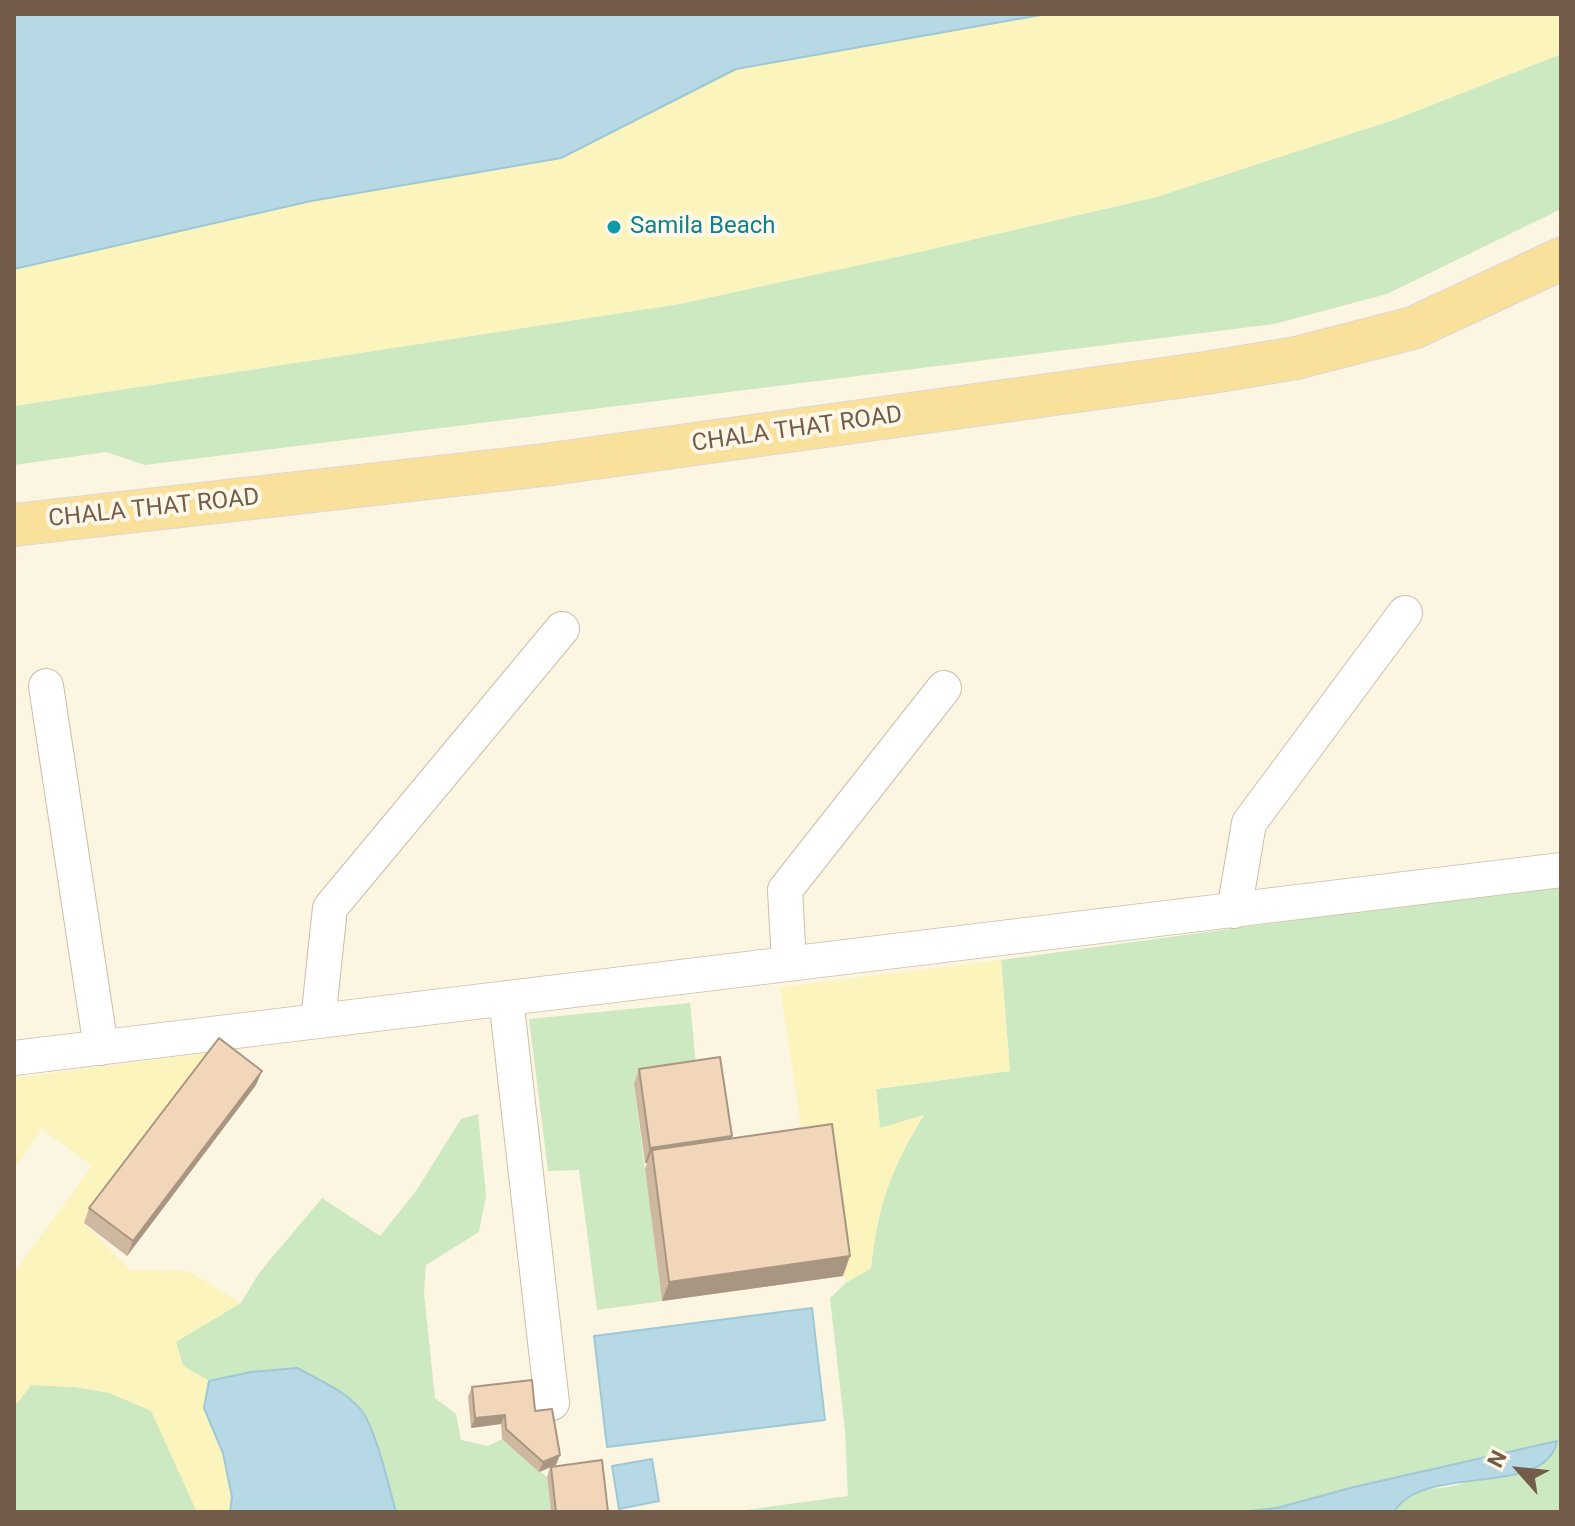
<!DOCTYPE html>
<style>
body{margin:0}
#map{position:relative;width:1575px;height:1526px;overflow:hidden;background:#fcf5e2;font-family:Roboto,sans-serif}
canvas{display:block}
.frame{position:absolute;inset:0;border:16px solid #735c49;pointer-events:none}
.north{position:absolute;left:1479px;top:1430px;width:80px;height:80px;-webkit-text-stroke:6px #fff8e8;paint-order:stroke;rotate:297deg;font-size:22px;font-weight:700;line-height:32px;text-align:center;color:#735c49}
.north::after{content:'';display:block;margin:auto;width:28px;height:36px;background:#735c49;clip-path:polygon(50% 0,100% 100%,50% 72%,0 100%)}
</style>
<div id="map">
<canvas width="1575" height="1526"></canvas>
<div class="frame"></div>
<div class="north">N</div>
</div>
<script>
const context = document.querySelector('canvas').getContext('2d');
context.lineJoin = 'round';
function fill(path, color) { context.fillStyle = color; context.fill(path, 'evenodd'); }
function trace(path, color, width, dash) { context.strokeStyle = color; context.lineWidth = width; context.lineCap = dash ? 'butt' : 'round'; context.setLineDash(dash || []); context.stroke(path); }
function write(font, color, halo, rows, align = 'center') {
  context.font = font + ' Roboto,sans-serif'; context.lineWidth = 8; context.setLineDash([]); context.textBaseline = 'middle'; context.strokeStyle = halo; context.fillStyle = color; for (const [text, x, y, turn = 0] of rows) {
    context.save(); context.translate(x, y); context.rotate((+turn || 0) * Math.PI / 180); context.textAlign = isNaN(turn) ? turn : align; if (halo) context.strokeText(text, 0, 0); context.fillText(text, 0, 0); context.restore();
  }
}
fill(new Path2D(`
 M1561,54v155l-174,85 -113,30 -1129,141 -39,-13 -92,13v-59l665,-102 240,-52 237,-55 240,-78z
 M1561,884v628h-167c18,-31 43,-19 69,-29 16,-6 34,-23 49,-32l-235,57 -37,4h-509l117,-16 -3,-65 -15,-133 17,-16 24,-14c7,-64 19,-98 52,-152l-43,13 -4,-40 134,-18 -9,-111z
 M690,1003l7,72 -63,10 28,216 -65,9 -18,-140 -31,1 -19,-152z
 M478,1114l8,82 -7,36 -53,33 -2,28 11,105 21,16 5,26 27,6 14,-7 45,38 4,35h-155l-16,-56 -19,-46 -23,-19 -41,-23 -46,4 -42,9 -26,-15 -7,-24 27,-21 38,-18 18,-30 63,-75 58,38 36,-45 45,-72z
 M31,1385l46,2 33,6 42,18 45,101h-183v-105z`), '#cde9c1');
fill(new Path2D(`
 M1046,14h515v40l-165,65 -240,78 -237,55 -240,52 -665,102v-137l297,-68 250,-43 175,-89z
 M1001,960l9,111 -134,18 4,39 44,-13c-33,55 -46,89 -53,153l-24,14 -4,-6 -39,-129 -24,-160z
 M213,1052l-129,171 46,47 58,1 53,32 -65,39 7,24 26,15 -5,27 19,45 9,44 -2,15h-33l-46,-101 -41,-18 -33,-6 -46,-2 -17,22v-134l78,-107 -50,-37 -28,40v-91z`), '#fbf4bd');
const water = new Path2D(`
 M14,14h1032l-310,55 -175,89 -250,43 -297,68z
 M812,1308l13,112 -218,27 -13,-111z
 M297,1368c20,11 49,23 64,42 15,19 28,77 35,102h-166l2,-15 -9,-44 -19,-45 5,-27 42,-9z
 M1557,1441c-11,58 -134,21 -163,71h-154l37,-4 77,-21z
 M652,1459l7,42 -40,8 -7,-43z`);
fill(water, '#b7d9e5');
trace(water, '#9ec8d6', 2);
const minor = new Path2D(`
 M46,686l55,362
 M1234,911l15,-88 156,-210
 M789,963l-4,-73 159,-202
 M506,998l46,405
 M318,1021l12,-113 232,-279
 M14,1058l1547,-188`);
const major = new Path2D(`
 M14,525l530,-60 662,-92 90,-15 117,-30 148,-69`);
trace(minor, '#cdbda9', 36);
trace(major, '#ddd8d3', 44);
trace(minor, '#fff', 34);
trace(major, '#fae19b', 42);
fill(new Path2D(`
 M639,1069l93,67 -1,3 112,137 -181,25 -17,-132 2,-6h-2l-11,-79z
 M262,1071l-6,14 -129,171 -43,-33 5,-15z
 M472,1387l63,24 21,54 -4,1 56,46h-57l-4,-35 3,-10 -11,5 -37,-33 -1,-15 -30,4 -3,-31z`), '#cfb8a0');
fill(new Path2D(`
 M262,1071l-6,14 -129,171 6,-15z
 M732,1136l-5,15 -75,-1 -5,13h-2l5,-15z
 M850,1256l-7,20 -181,25 7,-19z
 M505,1415l-4,9 -30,4 4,-10z
 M560,1455l-4,10 -17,7 4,-10z`), '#a99682');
const building = new Path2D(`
 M219,1038l43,33 -129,170 -44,-33z
 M720,1057l12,79 -82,12 -11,-79z
 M832,1124l18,132 -181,26 -17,-132z
 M532,1380l3,31 17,-2 8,46 -17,7 -37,-33 -1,-14 -30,3 -3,-31z
 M602,1460l6,52h-52l-5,-45z`);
fill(building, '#f1d6ba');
trace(building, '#a99682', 2);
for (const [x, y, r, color] of [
 [614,227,8,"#0f9aa8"]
]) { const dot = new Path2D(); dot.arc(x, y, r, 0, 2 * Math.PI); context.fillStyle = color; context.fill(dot); trace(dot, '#fff8e8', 3); }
write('24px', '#0d838f', '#fff8e8', [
 ["Samila Beach",630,227]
], 'left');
write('24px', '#735c49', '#fff8e8', [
 ["CHALA THAT ROAD",797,430,-8],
 ["CHALA THAT ROAD",154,509,-6]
]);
</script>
